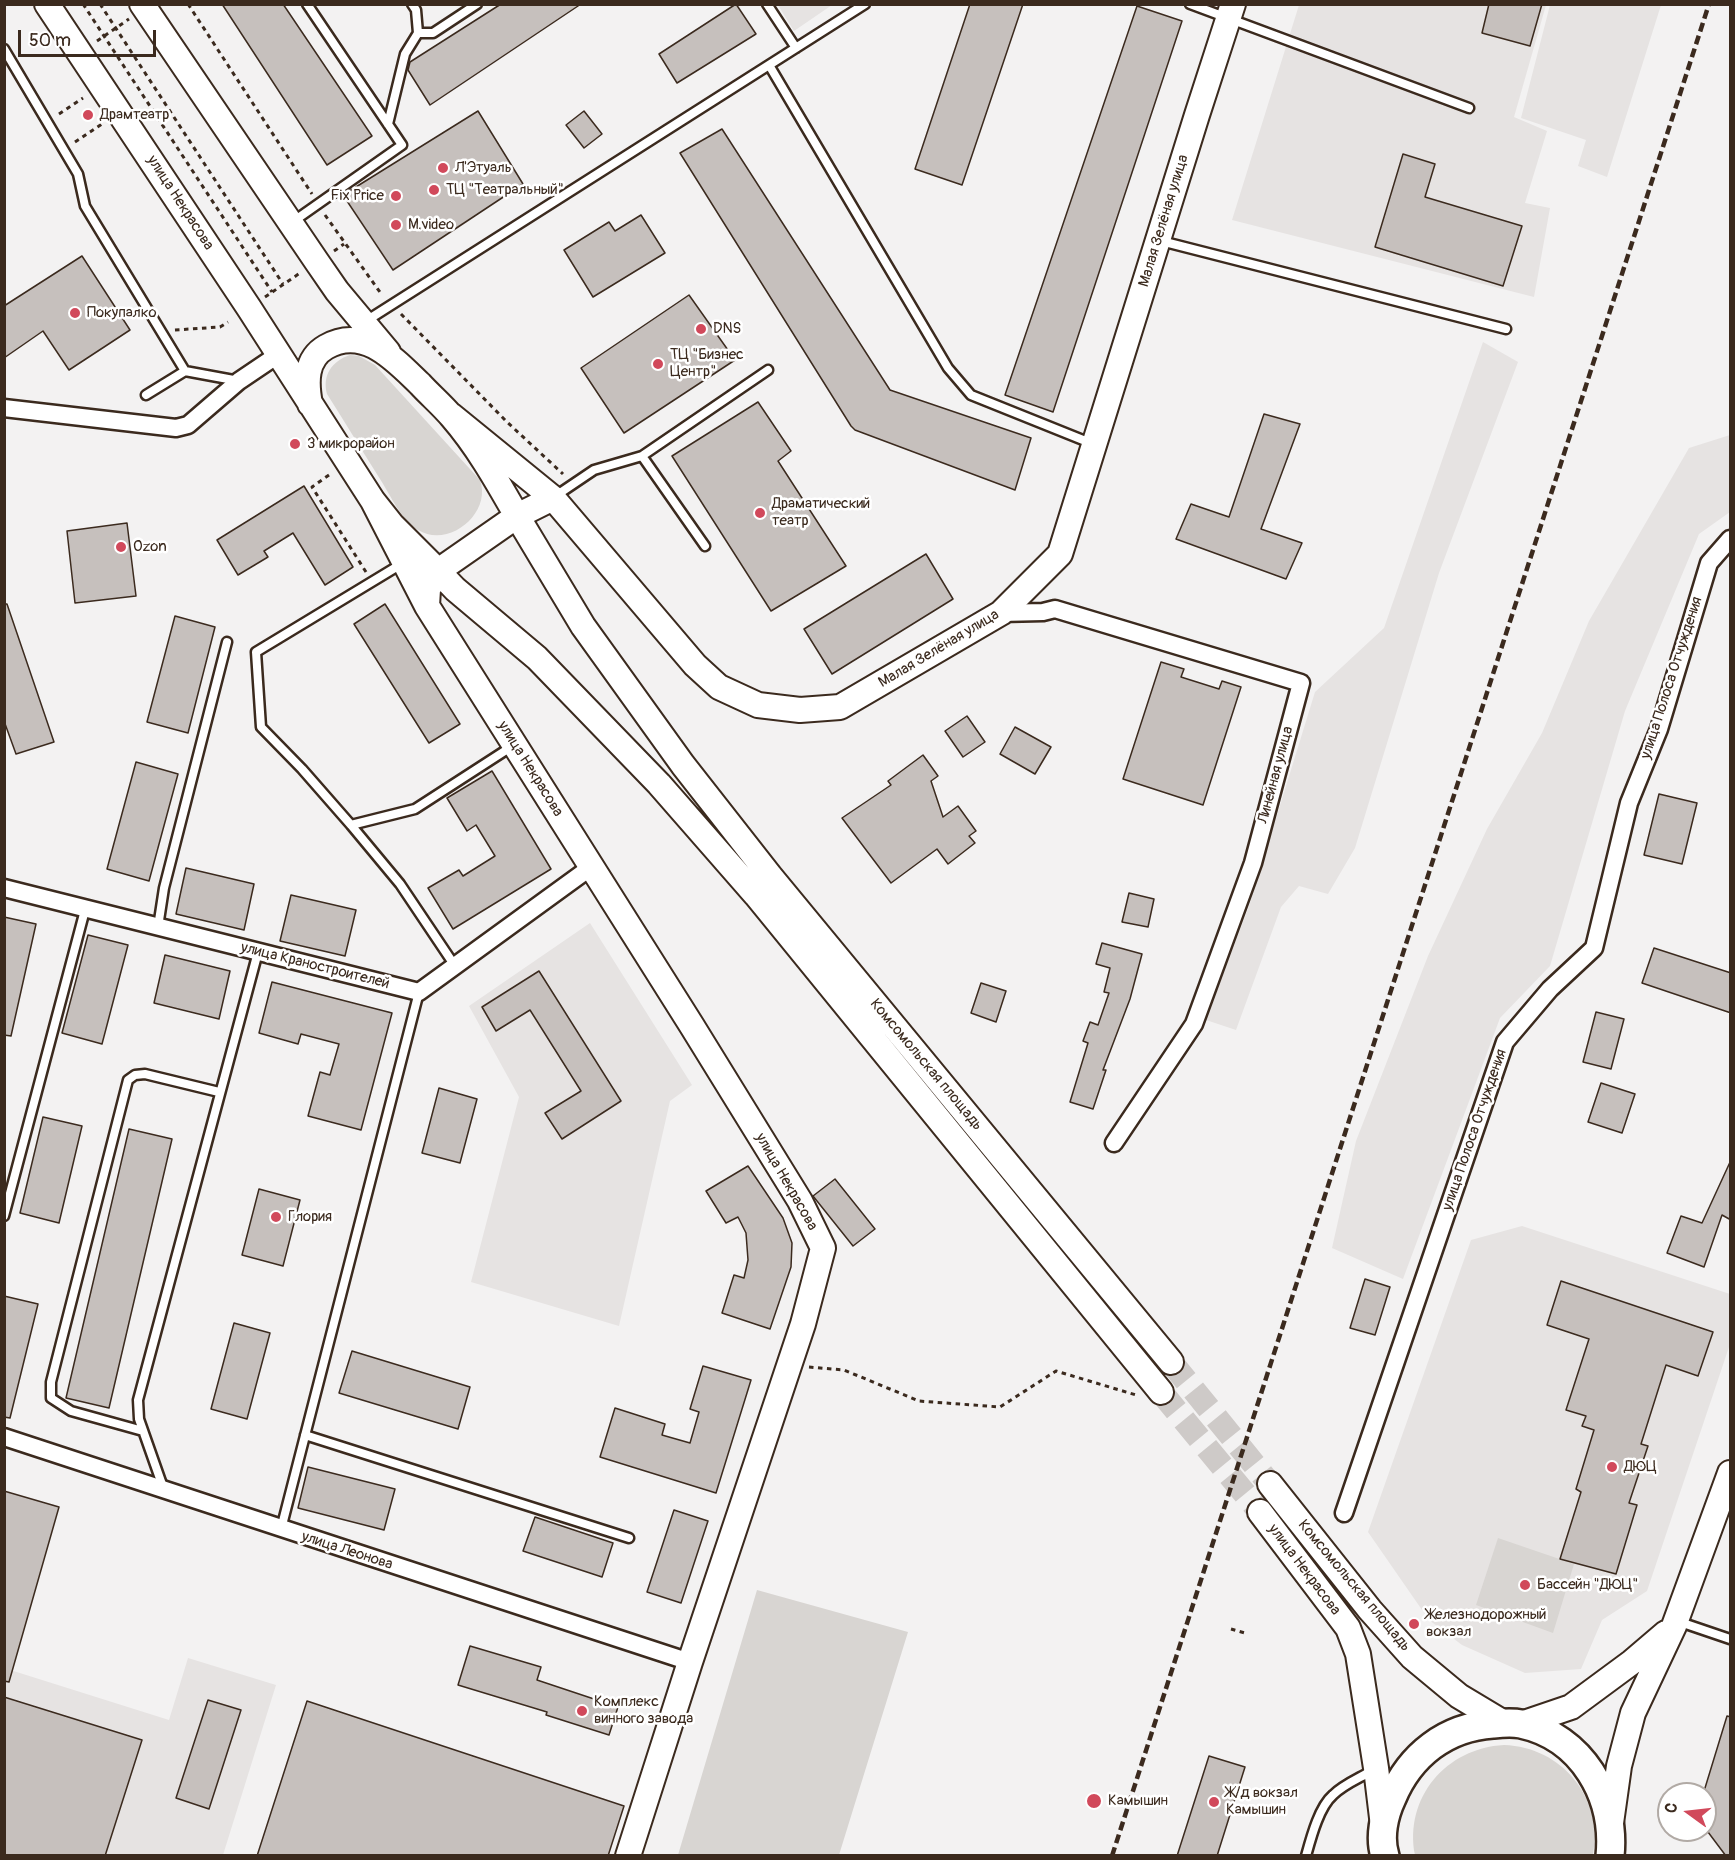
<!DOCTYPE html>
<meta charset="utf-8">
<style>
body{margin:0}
#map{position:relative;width:1735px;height:1860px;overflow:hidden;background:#f3f2f2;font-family:Pangolin,sans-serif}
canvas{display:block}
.frame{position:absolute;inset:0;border:6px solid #3b2a1e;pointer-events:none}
.north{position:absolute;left:1657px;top:1782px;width:60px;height:60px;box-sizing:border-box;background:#fff;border:2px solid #b1aaa5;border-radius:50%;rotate:285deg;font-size:16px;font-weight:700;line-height:24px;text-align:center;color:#3b2a1e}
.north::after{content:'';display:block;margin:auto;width:21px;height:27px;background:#d1495b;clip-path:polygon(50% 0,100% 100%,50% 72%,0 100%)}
.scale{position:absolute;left:18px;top:30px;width:138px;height:27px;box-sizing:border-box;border:3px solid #3b2a1e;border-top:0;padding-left:8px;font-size:18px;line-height:21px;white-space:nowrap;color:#3b2a1e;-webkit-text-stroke:4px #fff;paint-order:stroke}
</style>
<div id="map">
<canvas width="1735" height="1860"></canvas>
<div class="frame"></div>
<div class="north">С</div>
<div class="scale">50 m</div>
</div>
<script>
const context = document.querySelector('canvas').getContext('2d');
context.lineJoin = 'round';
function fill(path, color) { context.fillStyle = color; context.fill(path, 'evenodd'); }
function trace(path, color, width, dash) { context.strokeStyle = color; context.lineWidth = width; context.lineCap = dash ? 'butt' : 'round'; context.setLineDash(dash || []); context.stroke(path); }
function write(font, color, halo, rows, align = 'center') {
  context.font = font + ' Pangolin,sans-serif'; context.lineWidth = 5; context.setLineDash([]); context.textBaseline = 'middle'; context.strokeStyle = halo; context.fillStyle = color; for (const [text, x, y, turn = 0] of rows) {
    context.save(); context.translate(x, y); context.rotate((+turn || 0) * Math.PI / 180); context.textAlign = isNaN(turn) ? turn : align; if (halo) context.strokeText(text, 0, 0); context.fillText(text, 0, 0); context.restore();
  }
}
fill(new Path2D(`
 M778,5h54l-38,26z
 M1299,5h247l-32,112 33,14 -22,72 25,5 -16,89 -302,-77z
 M1550,5h111l-54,172 -29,-11 8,-26 -65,-22z
 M1483,342l35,20 -79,211 -84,275 -27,46 -29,-8 -18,21 -45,123 -30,-10 43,-114 66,-214 69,-64z
 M1730,435v77l-31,22 -74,177 -75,255 -50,52 -97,261 -71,-31 24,-107 72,-185 59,-127 55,-96 47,-112 100,-173z
 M590,923l102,162 -22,16 -51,225 -148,-44 48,-185 -50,-91z
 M1522,1226l208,68v50l-83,247 -45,29 -21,49 -56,4 -63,-28 -33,-25 -61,-88 103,-292z
 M188,1658l88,27 -53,170h-218l-1,-187 165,52z`), '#e6e3e2');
fill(new Path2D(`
 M350,355l9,1 16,9 105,115c12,33 -31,69 -62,50 -17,-10 -27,-34 -38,-51 -18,-28 -35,-57 -53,-85 -5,-19 5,-33 23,-39z
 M1498,1538l76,26 -21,69 -77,-28z
 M757,1590l151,42 -69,223h-161z
 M1504,1745c58,2 100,53 89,110h-178c-11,-57 31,-107 89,-110z`), '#d8d5d2');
const building = new Path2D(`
 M222,4h61l89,132 -45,29z
 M501,4h80l-151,101 -22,-35 2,-8z
 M736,4l20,30 -79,49 -18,-29z
 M970,4h53l-61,181 -47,-16z
 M1489,4h53l-12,42 -48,-13z
 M1137,6l45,15 -129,391 -48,-17z
 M478,111l45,73 -130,86 -50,-75z
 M584,111l18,23 -18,14 -18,-23z
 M722,129l168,261 141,48 -16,52 -160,-60 -4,-4 -171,-273z
 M1403,154l32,10 -10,33 97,29 -19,60 -128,-39z
 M641,215l24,38 -72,44 -29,-47 45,-28 6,9z
 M82,256l48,74 -61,40 -26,-39 -39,27v-52z
 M689,295l46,65 -111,73 -43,-65z
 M758,402l33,49 -13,10 68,105 -75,45 -99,-155z
 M1264,414l36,10 -39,105 41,14 -16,36 -110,-40 15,-35 38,13z
 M304,486l49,81 -28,18 -32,-52 -29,18 4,6 -30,18 -21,-35z
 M127,523l9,73 -61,7 -8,-72z
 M926,554l27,45 -121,75 -28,-45z
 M4,604h3l47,138 -38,12 -12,-33z
 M385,604l75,120 -31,19 -75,-119z
 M175,616l40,11 -27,106 -41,-11z
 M1161,662l23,7 -3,8 38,12 3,-8 19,6 -38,118 -80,-26z
 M967,716l18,26 -22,15 -18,-26z
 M1015,727l36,20 -16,27 -35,-20z
 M923,755l15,21 -7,5 12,36 15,-11 18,25 -7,5 6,7 -27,21 -11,-15 -46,34 -49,-65 49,-33 -3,-4z
 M136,762l42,12 -29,107 -42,-12z
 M492,771l59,98 -98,60 -25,-41 31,-18 4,6 32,-20 -19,-31 -9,6 -20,-33z
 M1659,794l38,9 -15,61 -38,-9z
 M186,868l68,16 -10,46 -68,-16z
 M1129,893l25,6 -6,28 -26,-5z
 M291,895l65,15 -11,46 -65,-15z
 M4,917l32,7 -25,112 -7,-1z
 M88,935l40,10 -26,99 -40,-11z
 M1102,943l40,11 -12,45 -27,71h3l-13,39 -23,-7 18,-59 -5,-2 7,-19 8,3 11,-32 -5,-1 6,-24 -14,-4z
 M1654,948l77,25v40l-89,-30z
 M165,955l65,16 -11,48 -65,-16z
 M539,971l82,130 -59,38 -17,-26 36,-22 -51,-81 -34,21 -14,-24z
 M272,982l120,31 -31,117 -53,-14 12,-44 10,3 9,-31 -38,-10 -3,10 -39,-11z
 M981,983l25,8 -10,31 -25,-9z
 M1596,1012l28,7 -13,50 -28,-7z
 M1601,1083l34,11 -13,39 -34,-11z
 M439,1088l38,11 -17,64 -38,-10z
 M43,1117l39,9 -23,97 -39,-10z
 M129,1129l43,10 -63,269 -43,-10z
 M1731,1160v60l-9,-5 -18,52 -37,-14 14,-37 21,7z
 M748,1166l35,52 9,25 -1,24 -21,62 -48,-16 12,-38 10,3 4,-18 -2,-27 -8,-16 -12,6 -20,-32z
 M835,1179l40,50 -22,17 -40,-50z
 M259,1189l41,11 -17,66 -41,-11z
 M1365,1279l25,8 -15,48 -25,-7z
 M1561,1281l152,51 -15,44 -32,-11 -25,79 7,2 -19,57 8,2 -21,69 -56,-15 21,-67 -5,-3 18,-59 -12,-4 4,-10 -20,-6 23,-71 -42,-14z
 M4,1296l34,8 -28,114 -6,-1z
 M234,1323l36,10 -23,86 -36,-10z
 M352,1351l118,36 -12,42 -119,-36z
 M703,1366l48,14 -35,113 -116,-36 15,-49 50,16 -3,11 28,8 9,-31 -9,-3z
 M308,1467l87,22 -11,41 -86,-22z
 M4,1491l55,16 -50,175 -5,-1z
 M674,1510l34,11 -27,82 -34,-11z
 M535,1517l78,26 -11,34 -79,-26z
 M470,1646l71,21 -4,13 81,27 -9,28 -63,-20 1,-3 -89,-27z
 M4,1697l138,43 -37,116h-101z
 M208,1700l33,10 -32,99 -33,-11z
 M307,1701l317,105 -16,50h-351z
 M1727,1716l4,1v139h-5l-21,-28v-40z
 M1209,1756l36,11 -28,89h-40z`);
fill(building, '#c6c0bd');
trace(building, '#3b2a1e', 1.5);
trace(new Path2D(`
 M1171,1362l99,122
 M1161,1392l99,120`), '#cecac8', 24, [24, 12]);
const lane = new Path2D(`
 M412,4l4,6 2,23
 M767,4l29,44
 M1190,4l279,104
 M4,49l74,125 7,32 100,165 54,10
 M769,65l179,303 23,27 122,49
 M388,124l17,-70 13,-21h15l44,-29
 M291,223l111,-78 -95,-141
 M1161,241l345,88
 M366,321l499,-317
 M146,395l39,-24
 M642,456l63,90
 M554,497l40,-27 48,-14 126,-86
 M351,825l-49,-56 -41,-42 -5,-75 147,-89
 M158,927l6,-39 63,-246
 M455,966l-55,-82 -49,-59 64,-16 99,-64
 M4,1216l81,-306
 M143,1431l-72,-20 -20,-13v-16l77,-302 7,-5 10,-1 74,18
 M305,1435l324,103
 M164,1490l-25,-71 -1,-19 120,-448
 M281,1529l138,-537
 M1677,1621l53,18
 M1306,1856c5,-18 13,-49 27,-61 11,-11 27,-17 40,-25`);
const street = new Path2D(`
 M4,408l172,20 12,-3 51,-44 40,-27
 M1001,613l42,-1 12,-3 246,74 -48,180 -59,161 -80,119
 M4,888l415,104 172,-125
 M4,1437l686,225
 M1344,1513l161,-471 45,-53 44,-41 35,-145 30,-74 50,-166 21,-24`);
const secondary = new Path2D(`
 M47,4l202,304 124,193 19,24 46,46 79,-55c-20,-35 -39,-69 -65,-99 -10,-12 -22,-22 -32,-33 -25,-24 -56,-59 -94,-37 -21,12 -20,36 -16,57
 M142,4l175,258 20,29 51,61
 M451,415l102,83 142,167 24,22 39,18 42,5 40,-3 161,-94 59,-59 137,-439 36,-111
 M553,498l-36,18 66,110 100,139 87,111 401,486
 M373,501l54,105 265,420 108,175 23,47 -20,76 -113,338 -62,194
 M427,606l1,-17 10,-18 17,18 82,69 122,126 97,111 405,497
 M1270,1484l100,126 42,47 47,39 45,27
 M1260,1512l88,116 10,26 18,114 7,58
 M1521,1724l50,-17 61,-45 34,-29
 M1611,1823l8,-57 14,-53 41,-87 56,-153`);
const primary = new Path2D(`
 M1385,1856c-6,-19 -1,-41 7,-58 18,-43 54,-71 101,-74 9,-1 19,-2 28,0 61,13 95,72 89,132`);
trace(lane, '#3b2a1e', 13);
trace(street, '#3b2a1e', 21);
trace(secondary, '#3b2a1e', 28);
trace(primary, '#3b2a1e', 32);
trace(new Path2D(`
 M83,4l189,288
 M100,4l183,280
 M188,4l124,190
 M97,41l32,-22
 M59,114l24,-16
 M75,142l27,-18
 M325,215l57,80
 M334,251l10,-7
 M265,297l35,-24
 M401,314l106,108 56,52
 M175,330l45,-3 8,-5
 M329,475l-17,12 54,85
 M809,1367l35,3 75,31 81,6 56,-36 80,24
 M1231,1629l17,5`), '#3b2a1e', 3, [4.5, 4.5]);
trace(lane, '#fff', 8);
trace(street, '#fff', 16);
trace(secondary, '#fff', 24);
trace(primary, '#fff', 27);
trace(new Path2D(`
 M1112,1856l597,-1852`), '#3b2a1e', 4.5, [9, 4.5]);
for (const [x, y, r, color] of [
 [88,115,6,"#d1495b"],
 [443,168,6,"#d1495b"],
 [434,190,6,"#d1495b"],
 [396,196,6,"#d1495b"],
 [396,225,6,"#d1495b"],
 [75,313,6,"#d1495b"],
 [701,329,6,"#d1495b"],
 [658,364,6,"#d1495b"],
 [295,444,6,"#d1495b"],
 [760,513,6,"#d1495b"],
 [121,547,6,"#d1495b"],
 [276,1217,6,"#d1495b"],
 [1612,1467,6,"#d1495b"],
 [1525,1585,6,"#d1495b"],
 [1414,1624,6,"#d1495b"],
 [582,1711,6,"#d1495b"],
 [1094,1801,8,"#d1495b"],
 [1214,1802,6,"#d1495b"]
]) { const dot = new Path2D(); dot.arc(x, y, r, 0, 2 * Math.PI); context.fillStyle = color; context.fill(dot); trace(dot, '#fff', 2); }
write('15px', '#3b2a1e', '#fff', [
 ["Драмтеатр",100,115],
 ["Л'Этуаль",455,168],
 ["ТЦ \"Театральный\"",446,190],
 ["Fix Price",384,196,"right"],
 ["M.video",408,225],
 ["Покупалко",87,313],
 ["DNS",713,329],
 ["ТЦ \"Бизнес",670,355],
 ["Центр\"",670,372],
 ["3 микрорайон",307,444],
 ["Драматический",772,504],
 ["театр",772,521],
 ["Ozon",133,547],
 ["Глория",288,1217],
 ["ДЮЦ",1624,1467],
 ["Бассейн \"ДЮЦ\"",1537,1585],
 ["Железнодорожный",1426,1615],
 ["вокзал",1426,1632],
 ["Комплекс",594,1702],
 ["винного завода",594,1719],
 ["Ж/д вокзал",1226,1793],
 ["Камышин",1226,1810],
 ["Камышин",1108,1801]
], 'left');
write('15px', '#3b2a1e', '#fff', [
 ["улица Некрасова",180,203,57],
 ["Малая Зелёная улица",1164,221,-73],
 ["Малая Зелёная улица",939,649,-31],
 ["улица Полоса Отчуждения",1672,678,-72],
 ["улица Некрасова",530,769,58],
 ["Линейная улица",1276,775,-75],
 ["улица Краностроителей",315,966,14],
 ["Комсомольская площадь",926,1065,50],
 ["улица Полоса Отчуждения",1475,1130,-71],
 ["улица Некрасова",786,1182,60],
 ["улица Леонова",347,1551,18],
 ["улица Некрасова",1304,1570,53],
 ["Комсомольская площадь",1354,1586,50]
]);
</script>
